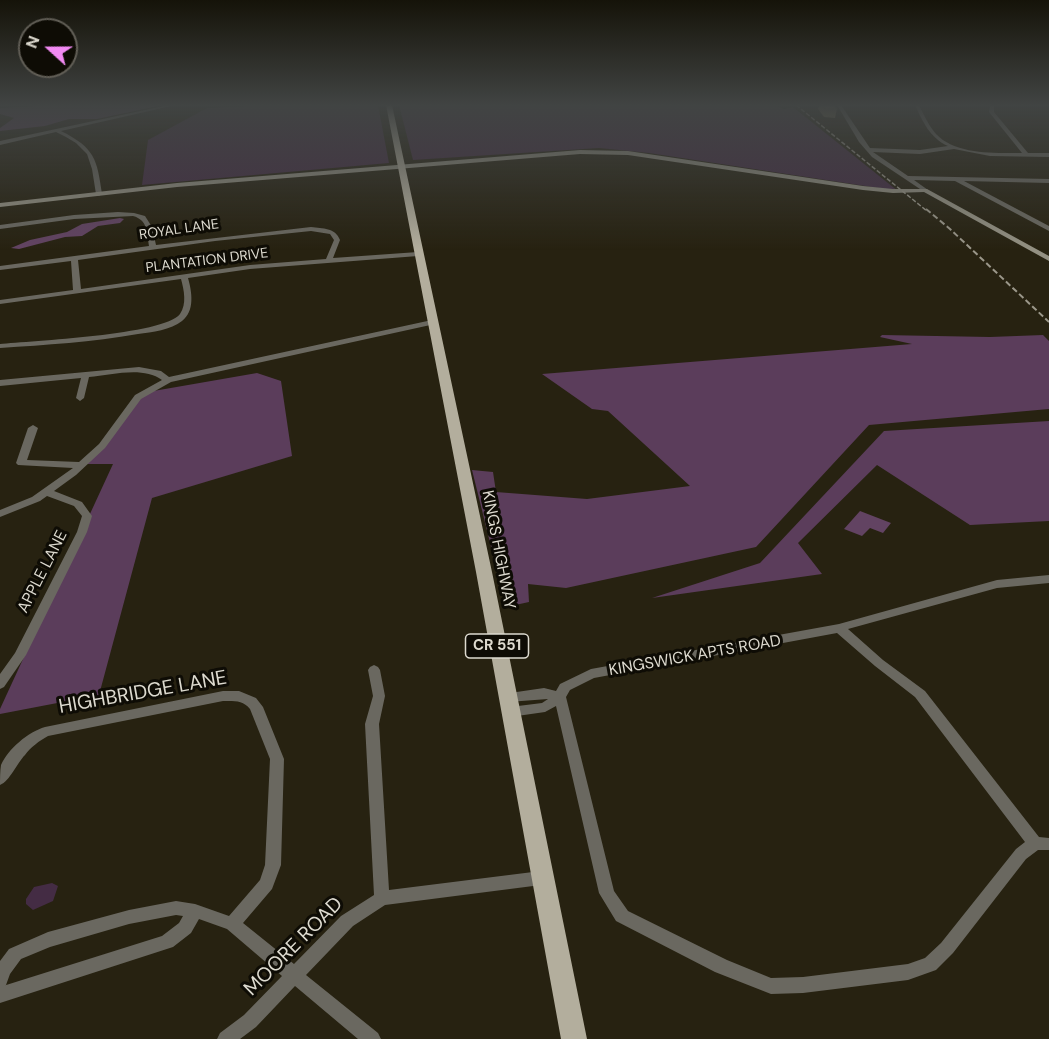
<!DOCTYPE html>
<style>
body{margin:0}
#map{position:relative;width:1049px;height:1039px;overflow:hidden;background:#272211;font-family:"DM Sans",sans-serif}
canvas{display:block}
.north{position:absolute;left:18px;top:18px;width:60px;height:60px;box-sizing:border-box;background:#0e0c05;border:2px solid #615e56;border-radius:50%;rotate:291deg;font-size:16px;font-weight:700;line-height:24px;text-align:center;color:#dddacf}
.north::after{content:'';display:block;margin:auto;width:21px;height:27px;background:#f28af3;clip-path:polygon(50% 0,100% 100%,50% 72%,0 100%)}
</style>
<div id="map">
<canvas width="1049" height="1039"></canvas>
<div class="north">N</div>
</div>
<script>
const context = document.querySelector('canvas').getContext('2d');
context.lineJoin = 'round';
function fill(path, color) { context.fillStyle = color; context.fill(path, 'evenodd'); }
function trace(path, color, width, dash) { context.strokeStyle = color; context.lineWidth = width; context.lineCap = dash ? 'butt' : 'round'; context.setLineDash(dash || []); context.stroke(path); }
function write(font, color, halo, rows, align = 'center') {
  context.font = font + ' "DM Sans",sans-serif'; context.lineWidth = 6; context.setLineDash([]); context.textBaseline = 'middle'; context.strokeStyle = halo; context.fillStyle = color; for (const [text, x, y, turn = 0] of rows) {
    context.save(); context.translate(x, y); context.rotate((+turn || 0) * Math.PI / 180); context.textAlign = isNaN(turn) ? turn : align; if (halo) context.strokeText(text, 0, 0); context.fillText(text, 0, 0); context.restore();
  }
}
fill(new Path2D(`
 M270,105h108l11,58 -247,22 6,-45 59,-32z
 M399,105h375l10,4 9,-2 105,84 -249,-38 -50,-5 -186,12z
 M52,883l6,3 -5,15 -20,9 -7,-6v-5l8,-12z`), '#442c44');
fill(new Path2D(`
 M51,105h112l-66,14h-28l-24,7 -45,5v-3l14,-10 -14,-4v-6z
 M882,335l108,2 53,-2 6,6v68l-180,16 -113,122 -190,41 -38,-4 1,18 -23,5 -34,-137 21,2 3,20 91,7 103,-13 -82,-75 -16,-2 -50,-35 370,-30 -32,-7z
 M257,373l24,8 11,75 -140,42 -53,197 -99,19v-5l113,-245h-29l58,-71z
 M1049,421v100l-79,4 -93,-60 -79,78 24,31 -170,24 108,-35 124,-132z`), '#5b3d5b');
fill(new Path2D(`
 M120,218l4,1 -4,4 -22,3 -16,10 -17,1 -46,12 -8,-1 19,-8 37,-8 15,-8z
 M860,511l31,12 -8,10 -13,-5 -8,8 -18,-7z`), '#624362');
fill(new Path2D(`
 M168,105h8l-115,26c34,17 36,28 41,63l-3,2 -3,-2 -4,-25 -5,-15 -11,-11 -10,-6 -10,-5 -56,13v-4z
 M837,105h4l29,43 50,2 28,-4c-18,-8 -25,-24 -33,-41h4c5,10 10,21 17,29 20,21 59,19 86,19l-33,-41 1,-7h4v7l34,41h21v4l-59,-1 -36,-7 -34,5 -47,-2 35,24 141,3v4l-85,-2 85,45v5l-94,-50 -41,-1 14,10 -5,1 -51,-34 -13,-15z
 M118,212l16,1 11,3 7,11 4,18 155,-18c12,2 24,0 29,13l-7,18 85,-6 3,2 -3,2 -168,13 -62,9c4,14 7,33 -6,43 -11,9 -30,11 -44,13 -46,8 -92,11 -138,14v-4c30,-3 164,-9 180,-30 7,-10 4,-24 1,-35l-181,25v-4l73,-10 -2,-29 -71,9v-4l149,-20c-2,-13 -1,-26 -16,-30l-59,3 -74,10v-4l74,-10zM311,231l19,3 4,6 -8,19 -76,6 -169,24 -3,-29 137,-19z
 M432,320l4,2 -1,2 -264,58 -30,17 -36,49 -29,27 -22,16 28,11 10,14 -5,16 -61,123 -22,32 -4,2v-15l15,-21 62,-121 5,-16 -8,-10 -27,-10 -7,5 -40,16v-7l32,-13 41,-29 -55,-3 -2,-2 12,-35 5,-3 5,3 -11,32 52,2 20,-18 36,-49 27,-15c-19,-14 -50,-5 -73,-3l-5,21 -4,3 -4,-3 5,-20 -81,8v-6l139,-13 22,4 8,6z
 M1049,575v8l-52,5 -149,41 35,31 42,31 114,146 10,1v12h-11l-12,9 -73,94 -17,17 -28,10 -105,13 -32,1 -56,-22 -99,-51 -17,-28 -43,-187 -11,6 -35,5 -5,-2 -2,-3 2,-3 5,-2 32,-4 6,-4 -40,3 -5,-2 -1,-3 1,-3 41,-6 12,3 4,-7 31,-15 248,-45 158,-44zM837,633l38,33 40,31 110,145 -9,7 -75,94 -16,15 -17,6 -105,13 -32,1 -44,-18 -99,-49 -14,-20 -48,-194 4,-7 24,-12z
 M374,665l4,2 2,3 5,26 -6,28 10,166 152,-19 5,2 3,5 -3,5 -5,2 -156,20 -32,21 -47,49 72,58 3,6h-23l-63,-53 -39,41 -16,12h-23l3,-6 24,-18 38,-39 -55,-47 -28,-10 -8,14 -18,14 -173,56v-42l9,-12 39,-17 81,-22 47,-9 19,3 34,12 31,-36 5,-15 5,-106 -20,-50c-7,-9 -16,-8 -27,-8l-175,35c-9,5 -17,11 -23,19 -8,8 -15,26 -25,30 0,-6 0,-14 1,-20 7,-16 27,-33 44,-38l178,-36h16l17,7 7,9 21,52 -3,106 -9,24 -29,34 51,41 47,-48 33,-21 -9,-171 8,-28 -5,-26 2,-3zM176,915l7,1 -4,7 -17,13 -159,50 3,-1 4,-11 11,-15 29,-12 79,-23z`), '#6a6860');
fill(new Path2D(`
 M580,150l48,1 235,35 30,3h34l122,67v5l-125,-69 -31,1 -30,-3 -235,-35 -48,-1 -403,33 -177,20v-4l177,-20z`), '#939082');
fill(new Path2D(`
 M386,105h6l100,467 95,467h-26l-85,-467z`), '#b3ae9d');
trace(new Path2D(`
 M796,105l131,106`), '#9b978a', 1.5, [4.5, 2]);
trace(new Path2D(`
 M926,209l24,20 99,93`), '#9b978a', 2, [6, 3]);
fill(new Path2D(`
 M819,105h14l4,4 -2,9 -11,-1 -6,-8z`), '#7f744f');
const building = new Path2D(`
 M822,105h11l4,4h-12z`);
fill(building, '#94875c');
trace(building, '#685e40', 1.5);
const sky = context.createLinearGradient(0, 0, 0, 250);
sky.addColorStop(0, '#151309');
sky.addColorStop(0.42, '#414443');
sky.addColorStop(1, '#41444300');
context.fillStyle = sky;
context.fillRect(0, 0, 1049, 250);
write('14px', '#dddacf', '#0e0c05', [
 ["ROYAL LANE",179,230,-8],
 ["PLANTATION DRIVE",207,261,-7]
]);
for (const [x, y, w] of [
 [497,646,63]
]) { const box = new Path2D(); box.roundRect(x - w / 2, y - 12, w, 24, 4.5); context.fillStyle = '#0e0c05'; context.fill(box); trace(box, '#dddacf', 1.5); }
write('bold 15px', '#dddacf', null, [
 ["CR 551",497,646]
]);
write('16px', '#dddacf', '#0e0c05', [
 ["KINGS HIGHWAY",498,550,79],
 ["APPLE LANE",43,572,-63],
 ["KINGSWICK APTS ROAD",695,656,-10]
]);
write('20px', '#dddacf', '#0e0c05', [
 ["HIGHBRIDGE LANE",143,693,-10],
 ["MOORE ROAD",294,947,-45]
]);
</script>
